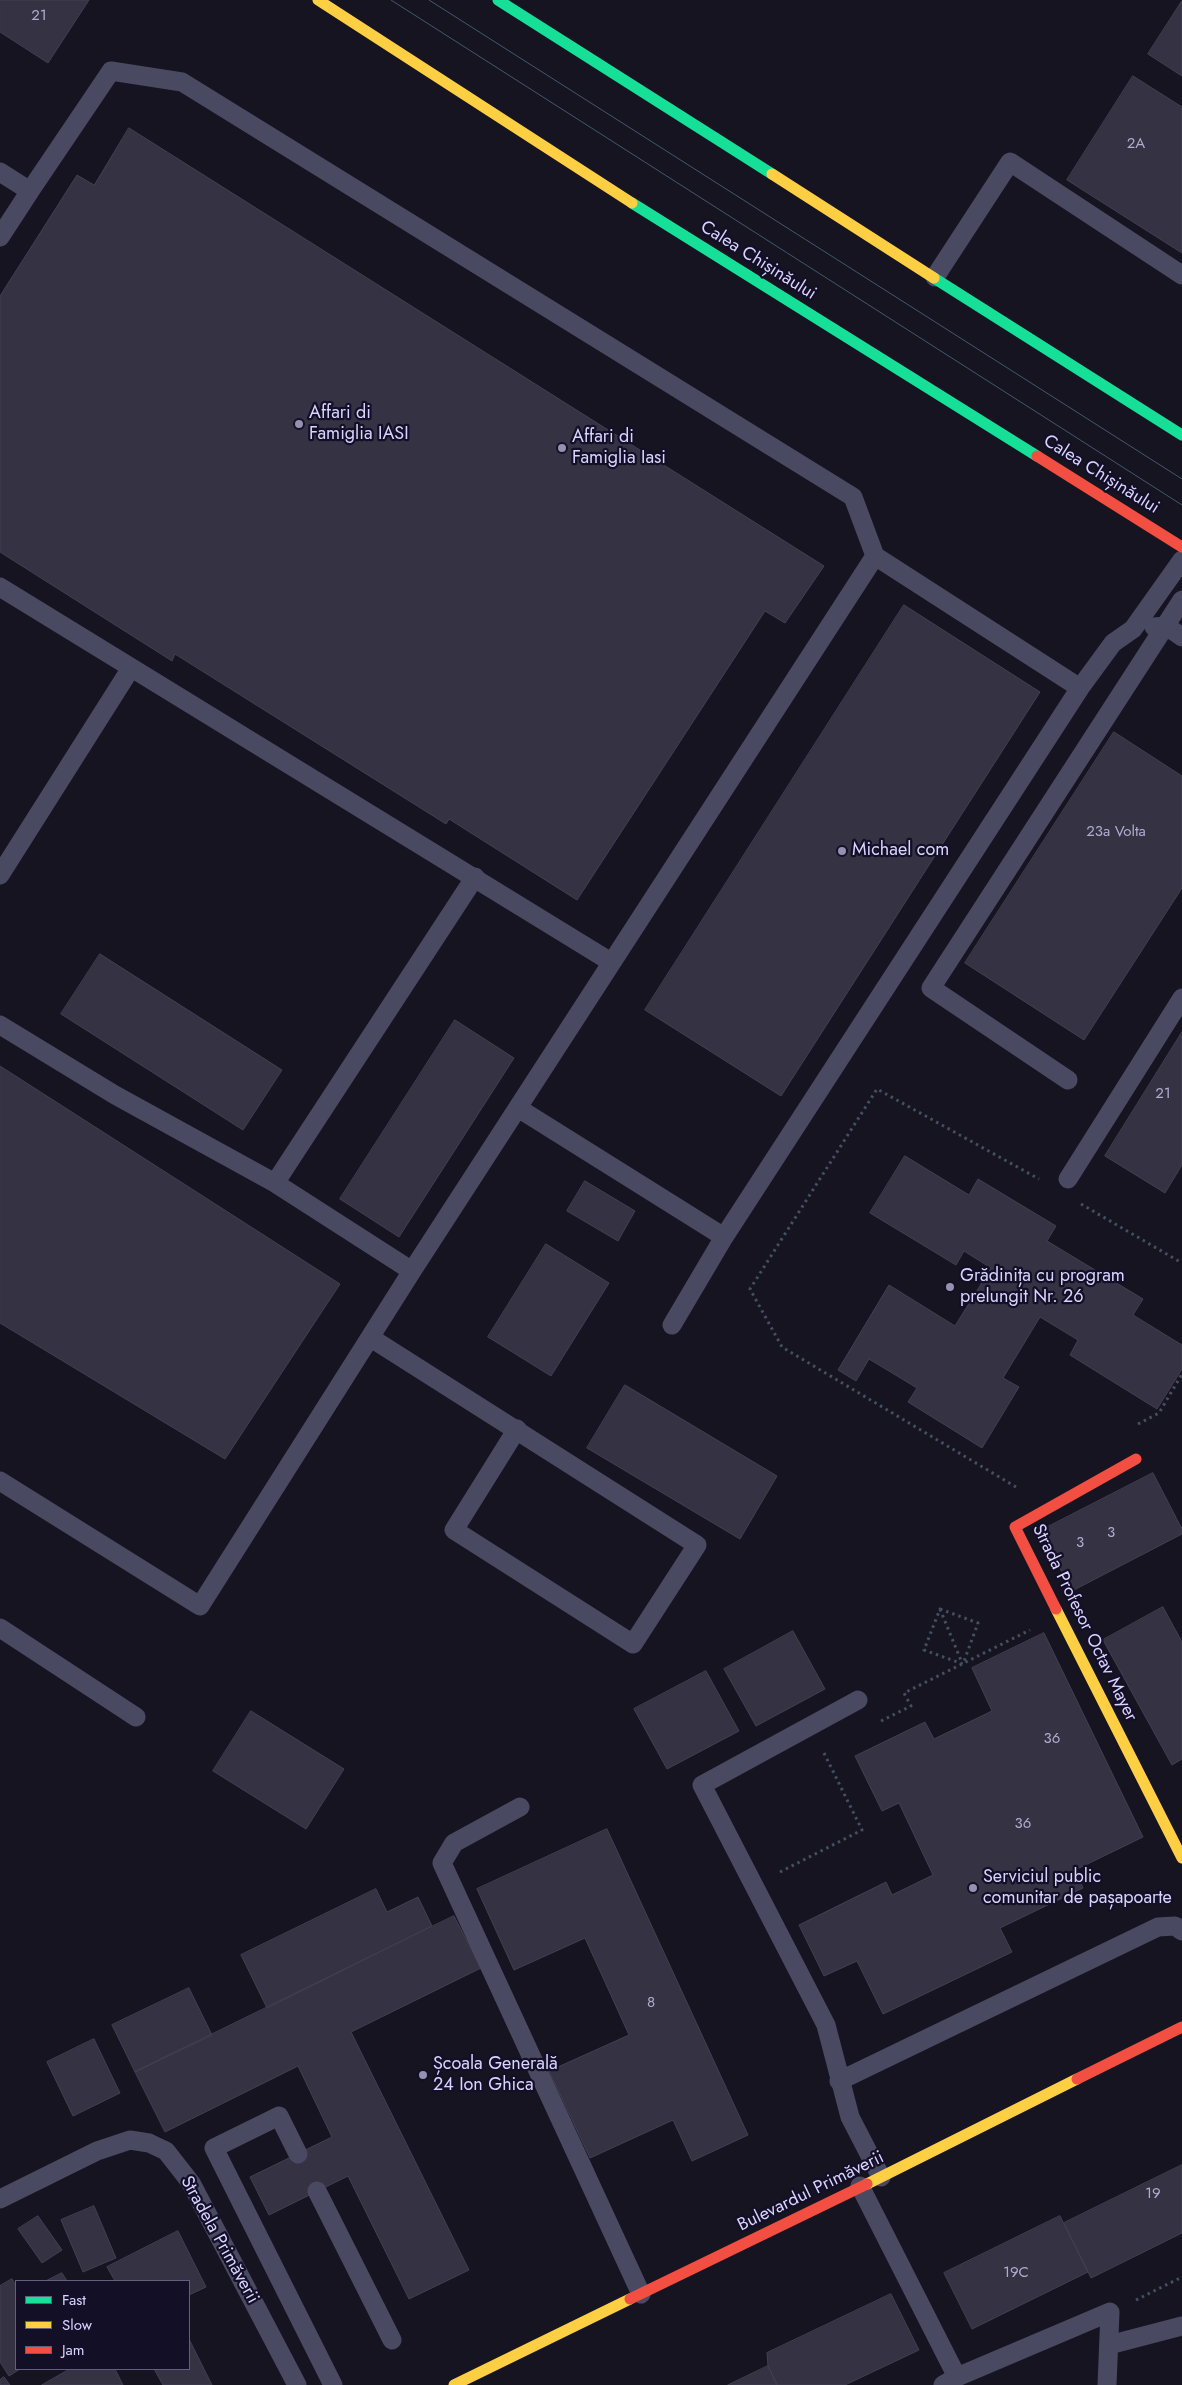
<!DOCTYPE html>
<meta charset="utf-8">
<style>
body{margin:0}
#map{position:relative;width:1182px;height:2385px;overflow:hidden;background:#161421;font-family:Jost,sans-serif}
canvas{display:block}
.legend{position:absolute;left:15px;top:2280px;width:175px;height:90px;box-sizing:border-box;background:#130f26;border:1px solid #625e7d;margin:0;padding:6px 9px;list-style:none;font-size:15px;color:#d9d4ff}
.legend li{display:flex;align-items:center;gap:10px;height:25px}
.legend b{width:25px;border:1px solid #625e7d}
</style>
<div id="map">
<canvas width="1182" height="2385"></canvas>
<ul class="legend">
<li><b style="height:6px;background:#16e098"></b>Fast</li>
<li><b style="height:6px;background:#ffcf43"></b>Slow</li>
<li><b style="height:6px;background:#f24e42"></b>Jam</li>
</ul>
</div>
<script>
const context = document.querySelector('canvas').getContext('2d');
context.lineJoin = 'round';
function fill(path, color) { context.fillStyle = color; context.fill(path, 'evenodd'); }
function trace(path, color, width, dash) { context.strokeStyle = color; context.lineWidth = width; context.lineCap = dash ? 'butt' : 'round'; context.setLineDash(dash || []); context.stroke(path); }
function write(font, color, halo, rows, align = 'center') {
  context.font = font + ' Jost,sans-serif'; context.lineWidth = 4.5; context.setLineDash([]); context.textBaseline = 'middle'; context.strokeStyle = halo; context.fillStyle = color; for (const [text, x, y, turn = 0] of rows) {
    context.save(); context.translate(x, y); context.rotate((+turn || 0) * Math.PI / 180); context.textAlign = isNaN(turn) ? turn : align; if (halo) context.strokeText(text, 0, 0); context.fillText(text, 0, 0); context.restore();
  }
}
const building = new Path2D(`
 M0,0h89l-41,63 -48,-31z
 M1182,1v75l-34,-22z
 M1133,76l49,31v146l-115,-73z
 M129,128l695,438 -39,57 -20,-12 -188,289 -128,-81 -3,5 -271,-170 -3,7 -172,-109v-256l77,-121 17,10z
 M904,605l136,87 -259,404 -136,-86z
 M1114,732l68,44v112l-98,152 -119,-77z
 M100,954l182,116 -39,60 -182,-116z
 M455,1020l59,38 -115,179 -59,-38z
 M1182,1032v133l-17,28 -60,-37z
 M0,1066l340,218 -115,175 -225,-136z
 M905,1156l64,39 9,-16 78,47 -9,15 96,58 -10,16 49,30v24l-25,40 -87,-54 8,-15 -38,-23 -37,61 16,9 -37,61 -74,-46 9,-14 -48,-29 -13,22 -18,-11 51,-85 66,41 36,-58 -27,-17 -8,14 -86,-52z
 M585,1181l50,30 -17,30 -51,-30z
 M546,1244l63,39 -58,93 -63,-39z
 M625,1385l152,91 -37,63 -153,-91z
 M1153,1473l29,56v5l-110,57 -32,-60z
 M1163,1607l19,35v117l-10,6 -69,-125z
 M793,1631l32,58 -69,37 -32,-57z
 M1044,1633l99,204 -68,33 8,18 -83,40 12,24 -129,62 -26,-53 -33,15 -25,-51 87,-43 6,13 41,-20 -34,-72 -17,8 -27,-55 70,-34 9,17 58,-28 -20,-43z
 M706,1671l33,60 -72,38 -33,-60z
 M251,1711l93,58 -38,60 -93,-58z
 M607,1829l141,306 -56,26 -19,-41 -83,38 -41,-87 80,-36 -44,-97 -71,32 -37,-81z
 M376,1889l11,23 31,-15 14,29 -165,82 -26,-53z
 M454,1916l27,52 -130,64 118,238 -60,29 -61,-123 -79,39 -19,-38 82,-40 -34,-71 -133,66 -30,-60z
 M189,1988l23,47 -77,37 -23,-47z
 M94,2039l26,54 -47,23 -26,-54z
 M1182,2165v68l-91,45 -27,-55z
 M94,2206l22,52 -33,14 -22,-52z
 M38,2216l24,34 -20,13 -24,-34z
 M1060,2216l28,56 -116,57 -28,-56z
 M178,2231l28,56 -17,8v-14h-74l-8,-14z
 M62,2273l5,8h-21z
 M12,2279l4,7v83h4l-11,7 -9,-14v-76z
 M891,2294l28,56 -74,35h-68l-9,-19 -1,-13z
 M189,2339l23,46h-49l-9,-16h35z
 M768,2366l9,19h-49z
 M70,2369h45l8,16h-81z
 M4,2377l6,8h-10v-5z`);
fill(building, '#343243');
trace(building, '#433f54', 1);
trace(new Path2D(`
 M1081,1204l101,59
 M1138,1424l21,-11 23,-39
 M1016,1487l-234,-140 -32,-58 127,-200 162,90
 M940,1609l38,14 -15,41 -39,-14z
 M940,1609l22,54
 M881,1721l30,-15 -7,-13 126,-63
 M780,1872l82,-42 -38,-77
 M1136,2300l46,-23`), '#44505f', 3, [2.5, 4]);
trace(new Path2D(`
 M0,172l30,19 81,-120 71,11 671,415 22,59 205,132 33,-45 20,-14 49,-69
 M0,237l30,-46
 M935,277l75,-115 172,113
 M0,587l611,375
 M1154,627l12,-1 16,11
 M0,875l131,-207
 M0,1025l115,70 160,88 137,88
 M1068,1080l-137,-92 251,-388
 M518,1108l206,129
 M1068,1179l114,-181
 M275,1183l200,-306
 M672,1325l52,-88 356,-549
 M371,1338l326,207 -64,99 -179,-114 63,-101
 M0,1481l200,125 212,-335 463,-715
 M0,1628l136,89
 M858,1700l-156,85 124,240 24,92 31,60
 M520,1807l-66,36 -12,20 199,431
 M839,2081l319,-154 17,-1 7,5
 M298,2154l-19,-38 -65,32 119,237
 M860,2186l97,191
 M317,2191l75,149
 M0,2199l97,-48 33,-11 19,3 17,8 25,32 106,202
 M1109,2345l73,-19
 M943,2385l14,-8 153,-65 -3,73`), '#4a4962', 19);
trace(new Path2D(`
 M498,0l274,174
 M632,203l405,253
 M934,278l248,157`), '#16e098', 11);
trace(new Path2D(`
 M318,0l314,203
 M772,174l162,104
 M1056,1609l126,249
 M867,2184l210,-105
 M454,2385l176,-86`), '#ffcf43', 11);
trace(new Path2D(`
 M1037,456l145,91
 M1056,1609l-41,-82 121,-68
 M1077,2079l105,-52
 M630,2299l237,-115`), '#f24e42', 11);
trace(new Path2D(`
 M391,0l791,505
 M429,0l753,479`), '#43596b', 1);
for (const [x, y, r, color] of [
 [299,424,5,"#9591b1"],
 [562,448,5,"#9591b1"],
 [842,851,5,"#9591b1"],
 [950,1287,5,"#9591b1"],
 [973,1888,5,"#9591b1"],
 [423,2075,5,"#9591b1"]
]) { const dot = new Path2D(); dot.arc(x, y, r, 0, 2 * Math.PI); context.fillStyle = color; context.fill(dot); trace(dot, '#130f26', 2); }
write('15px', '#b0acd0', null, [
 ["21",39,16],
 ["2A",1136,144],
 ["23a Volta",1116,832],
 ["21",1163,1094],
 ["3",1111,1533],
 ["3",1080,1543],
 ["36",1052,1739],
 ["36",1023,1824],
 ["8",651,2003],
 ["19",1153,2194],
 ["19C",1016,2273]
]);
write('18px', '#d9d4ff', '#130f26', [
 ["Calea Chișinăului",758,261,32],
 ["Calea Chișinăului",1101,475,32],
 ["Strada Profesor Octav Mayer",1084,1623,64],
 ["Bulevardul Primăverii",811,2192,-26],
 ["Stradela Primăverii",219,2240,61]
]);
write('18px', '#d9d4ff', '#130f26', [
 ["Affari di",309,414],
 ["Famiglia IASI",309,435],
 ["Affari di",572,438],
 ["Famiglia Iasi",572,459],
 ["Michael com",852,851],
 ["Grădinița cu program",960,1277],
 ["prelungit Nr. 26",960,1298],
 ["Serviciul public",983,1878],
 ["comunitar de pașapoarte",983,1899],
 ["Școala Generală",433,2065],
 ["24 Ion Ghica",433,2086]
], 'left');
</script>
